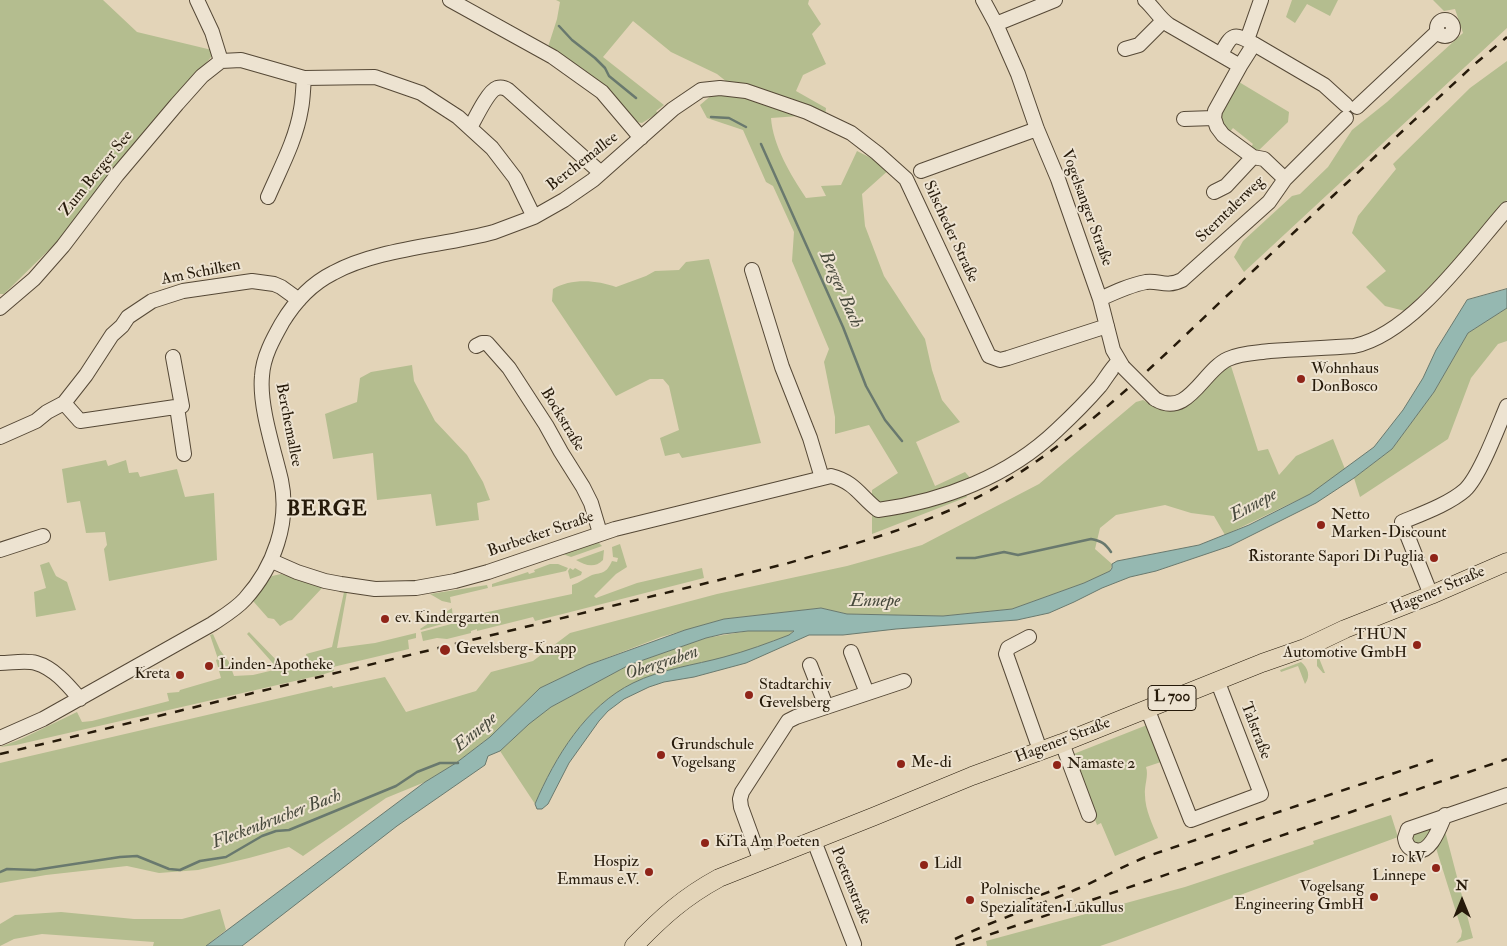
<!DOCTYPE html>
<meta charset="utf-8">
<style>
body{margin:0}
#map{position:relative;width:1507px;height:946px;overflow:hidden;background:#e3d4b8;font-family:"IM FELL Double Pica",serif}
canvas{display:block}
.north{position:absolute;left:1437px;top:876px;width:50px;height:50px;-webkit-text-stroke:4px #ede3d1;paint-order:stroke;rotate:0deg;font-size:14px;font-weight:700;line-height:20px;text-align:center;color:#261a0a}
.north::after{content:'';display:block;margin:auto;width:18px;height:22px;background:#261a0a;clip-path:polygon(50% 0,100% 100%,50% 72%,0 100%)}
</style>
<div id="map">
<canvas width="1507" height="946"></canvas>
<div class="north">N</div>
</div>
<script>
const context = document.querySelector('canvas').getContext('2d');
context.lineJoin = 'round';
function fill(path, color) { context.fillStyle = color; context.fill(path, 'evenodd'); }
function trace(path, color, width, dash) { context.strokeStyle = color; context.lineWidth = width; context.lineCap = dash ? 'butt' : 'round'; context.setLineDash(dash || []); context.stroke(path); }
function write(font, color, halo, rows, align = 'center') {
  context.font = font + ' "IM FELL Double Pica",serif'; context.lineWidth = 4; context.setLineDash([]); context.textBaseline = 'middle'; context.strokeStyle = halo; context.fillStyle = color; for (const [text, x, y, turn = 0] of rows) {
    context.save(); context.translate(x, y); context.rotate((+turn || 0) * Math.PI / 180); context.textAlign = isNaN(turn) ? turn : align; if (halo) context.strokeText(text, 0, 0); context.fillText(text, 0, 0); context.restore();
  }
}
fill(new Path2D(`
 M0,0h103l34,32 79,19 -153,185 -59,58h-4z
 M556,0h253l-1,4 13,20 -9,10 14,30 -23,11 -7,16 30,17 -2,19 -25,-11 -28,2c2,28 20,57 35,80l20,-2 -5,-10 20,-1 16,-34 34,17 -29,26 3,32 19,50 41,63 7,31 10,30 18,22 -44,20 19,44 30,-14 7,8 -11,5 6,12 -95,37v-44l26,-17 -29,-48 -34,9v-17l-11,-55 5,-13 -37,-88 2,-29 -21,-46 -7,-4 -23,-52 -36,-12 -7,-13 27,-23 -10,-8 -46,-22 -38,-31 -30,36 61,48 -8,6 2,2 -16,10 -5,-1 -32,-36 -22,-17 -35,-22 9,-28 3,-17z
 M1292,0h46l-8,16 -23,-12 -12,19 -9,-6z
 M1433,0h74v28l-263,244 -10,-15 9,-16 49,-45 8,-2 28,-27 24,-37 35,-28 76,-69 -8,-24 -11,2z
 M1507,61v139l-60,69 -42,42 -20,-5 -19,-19 20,-16 -34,-38 6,-17 38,-47 -3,-5 77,-76z
 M1239,82l50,30 -1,10 -32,31 -7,-3 4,-6 -20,-16 -5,6 -10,-18z
 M709,259l52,184 -79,15 -3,-5 -14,3 -5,-18 19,-8 -10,-44 -6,-7h-13l-34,17 -64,-95 1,-12c18,-11 44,-9 63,-2l30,-11 9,-5 24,-1 7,-8z
 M1507,308v33l-9,3 -27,34 -23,61 -88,58 -6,-19 38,-29 42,-57 34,-59z
 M412,365l2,16 21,40 32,34 16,27 7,18 -13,3 2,17 -43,6 -5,-32 -54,6 -4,-47 -40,6 -8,-45 32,-12 3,-24 11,-6z
 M1231,366l27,85 10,-2 11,26 17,-19 37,-17 12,30 -35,25 -85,41 -11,-19 -23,-3 -26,-8 -49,10 -16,13 -5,21 17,15 -2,7 -26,12 -72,26 -69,7 -96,-2 -26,-6 -97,11 -63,18 -73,28 -48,23 -50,49 -34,26 -31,19 -39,16 -83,58 -14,-9 -40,11 -51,12 -39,3 -32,-7 -81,9 -46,8v-120l332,-77 1,2 52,-11 21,35 70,-21 15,-19 42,-11 37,-28 147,-39 130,-28 75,-21 117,-61 97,-82 7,-2 12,7 14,2 19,-4 29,-32z
 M106,460l2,6 18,-6 3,13 9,-1 2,5 37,-8 8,28 29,-4 3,67 -108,21 -5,-32 3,-4 -2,-13 -19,1 -6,-32 -13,2 -5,-34z
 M598,542l4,4 -31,11 -11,-4z
 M620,544l7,23 -11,7 -22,22 2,2 41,-15 65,-15 2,10 -169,43 -2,-4 -56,14v-2l-6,2v2l-24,6 -10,-1 -14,3 -2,-9 34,-9v-4l117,-25v-9c7,-2 15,-8 20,-10 11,-3 14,-1 20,-14l5,1 1,-4 -5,-1 -1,-10z
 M604,550l-1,10c-9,9 -18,5 -27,0z
 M49,562l7,14 11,6 9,28 -40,7 -2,-25 12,-4 -6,-23z
 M550,564h8l10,4 -2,3 -74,16v-3l36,-12 1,2 6,-2 -1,-2z
 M570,568l3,2 2,-2 7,4 -1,3 -11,4 -2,-8z
 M281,574l42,13 -31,33 -4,1 -8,5 -6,-7 -6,-1 -15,-17 19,-25z
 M487,585l1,3 -38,9 1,6 -9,-2 -12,-7z
 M344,592h3l-10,56 38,-5 41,-10v5l-8,2 1,9 -76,18 1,4 -13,4 -305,70 -16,2 21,-8 56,-27 5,10 10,-1 77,-20 -2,-8 12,-1 1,-2 41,-12 -5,-18 2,-1 -8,-24 3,-1 7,16 9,12 5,14 19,-1 25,-6 -31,-35 2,-2 35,36 22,-5 2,-2 -2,-7 26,-7z
 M452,608l1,13 -32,9 -1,-1z
 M775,630h19l-5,5c-21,8 -42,16 -64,22 -30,8 -64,12 -92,26 -47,23 -78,74 -98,121l-35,-53 29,-28 22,-16 78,-42 77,-27 42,-7z
 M1339,647l1,2 -21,9 6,15h-2l-6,-7v-10z
 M1301,662c7,6 10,14 4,22l-7,-18 -17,6 -1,-2z
 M1147,725l17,36 -18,6c3,8 -2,19 -1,28 0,15 8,30 13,43l-43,18 -14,-33 -4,2 -26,-70z
 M1391,815l7,22 -283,104 -15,5h-113l-1,-5 199,-54 129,-43 -1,-3z
 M1444,817l-24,33 -14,-17z
 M1445,831l28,107 -17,5 5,-6 1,-6 -26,-83z
 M220,909l6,21 -20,16h-53l1,-4 -112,-8 -28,5 -14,7v-22l15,-9 46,-3 73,7h48z`), '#b4bd8f');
const water = new Path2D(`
 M1507,289v19l-39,25 -34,59 -42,57 -38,29 -38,25 -86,43 -74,25 -26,6 -28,11 -28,14 -25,11 -32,7 -121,9 -53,6h-34l-63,28 -52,14 -30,5 -15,5 -25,12 -16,12 -9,10 -30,42 -21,41 -6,5h-5l-2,-5c20,-47 51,-98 98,-121 28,-14 62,-18 91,-26 23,-6 44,-14 65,-22l5,-4h-46l-25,3 -17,4 -77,27 -78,42 -22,17 -29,27 -12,5 -3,9 -88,61 -155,120h-36l219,-164 31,-19 34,-26 50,-49 48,-23 97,-35 39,-11 97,-11 26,6 96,2 69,-7 72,-26 26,-12 2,-3v-4l5,-3 82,-16 50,-20 61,-31 64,-47 29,-37 20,-32 13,-28 31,-50z`);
fill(water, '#95b8b1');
trace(water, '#69796e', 1);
trace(new Path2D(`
 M559,26l13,14 23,18 10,10 4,8 27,22
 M711,117l18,1 17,9
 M761,144l82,183 23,59 19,34 17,21
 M957,558h18l29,-6 14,3 73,-16c10,2 14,4 20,13
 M0,872l7,-3 28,1 85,-13 17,-1 32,13 11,1 20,-9 26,-4 36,-21 14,-5 13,-1 107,-44 21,-14 23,-9h18`), '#69796e', 2.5);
const minor = new Path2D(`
 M197,0l15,32 9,29
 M450,0l103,57 49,35 39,46
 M983,0l13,24 22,50 19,55 21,50 42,120 13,51 10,17
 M1145,0c9,8 14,18 24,25l71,41 14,-22c-21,-12 -22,-10 -33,10
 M1437 28a8 8 0 1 1 16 0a8 8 0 1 1-16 0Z
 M996,24l59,-24
 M1247,40l14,-40
 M1254,44l70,41 22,20
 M1125,49l14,-4 24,-24
 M1240,66l-25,45 -1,7 3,9 6,8 30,22 11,2 21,20
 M1357,107l80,-75
 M1184,119l30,-1
 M470,128c5,-9 18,-37 27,-40 4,-1 8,0 11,2l93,83
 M921,171l116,-42
 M1214,192l12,-6 27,-29
 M268,197c12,-28 28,-57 33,-88 2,-10 2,-21 3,-31
 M752,270l30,97 28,71 12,40
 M1100,299c15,-7 30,-14 46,-17 13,-2 20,6 36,-2l87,-78 16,-23 61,-61
 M0,308l34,-29 29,-33 54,-71 60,-71 25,-28 19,-15 20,-1 63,18 71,-1 46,16 37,24 34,31 23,30 19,39
 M476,346l6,-3h5l22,25 37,57 15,27 22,35 8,16 9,30
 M1155,399c33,20 48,-29 73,-40 13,-6 28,-6 42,-8 28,-2 56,-3 84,-5 58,-12 115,-94 153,-137
 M64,403l16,18 102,-15 -9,-49
 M177,407l7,47
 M0,437l36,-16 11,-9 17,-9 22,-28 26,-40 10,-9 6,-9 24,-16 31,-10 69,-10 22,3 7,3 18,13
 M0,550l43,-14
 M272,561l25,11 28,9 16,3 34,5 41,-1 39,-7 33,-9 127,-43 216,-53c24,6 29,20 47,34 66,-9 131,-34 179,-80 15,-14 30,-29 43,-44 6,-8 11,-17 18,-24
 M1431,595l-29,-73c19,-8 47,-18 63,-32 15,-14 33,-63 42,-84
 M1029,637l-21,11 -2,6 34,96
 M851,652l16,41
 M0,663c11,0 26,-3 36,0 18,5 32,22 44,36
 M810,665l16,41
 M1147,708l44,112 70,-26 -44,-114
 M0,738l43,-19 169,-95c12,-8 24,-15 33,-25 29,-32 45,-77 36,-119 -7,-30 -22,-74 -19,-104 1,-19 11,-37 20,-53 12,-20 29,-39 51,-50 46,-25 110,-27 161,-41l40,-15 30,-17 29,-20 80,-71 28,-19 19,-2 26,3 61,21 44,21 26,20 29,26 83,177 11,4 8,-2 99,-32
 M1062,743l27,72
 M1445,815c-5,11 -14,40 -30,35 -6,-1 -9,-6 -10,-12l3,-9 99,-34
 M814,841l40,103
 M761,862l-20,-55 -1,-8 2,-7 46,-71 8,-4 108,-36`);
const major = new Path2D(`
 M634,946c28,-29 50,-49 85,-68l156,-62 97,-40 90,-33 200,-80 43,-15 40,-19 86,-34 76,-33`);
trace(minor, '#554836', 16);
trace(major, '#261a0a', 19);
trace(minor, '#ede3d1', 14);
trace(major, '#e3d4b8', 18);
trace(new Path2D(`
 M0,754l51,-12 734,-178c75,-22 152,-41 220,-82 86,-53 156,-124 229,-193 80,-76 161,-151 242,-226l31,-26
 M1024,901l41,-15
 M955,939c38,-18 77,-31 115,-47 27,-11 51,-25 78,-36l285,-96
 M956,946l551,-187`), '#261a0a', 2.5, [9, 9]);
const minorBridge = new Path2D(`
 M1123,367l32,32`);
trace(minorBridge, '#554836', 16, []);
trace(minorBridge, '#ede3d1', 14);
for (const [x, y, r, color] of [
 [1301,379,5,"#8f2418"],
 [1321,525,5,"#8f2418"],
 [1434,558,5,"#8f2418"],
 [385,619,5,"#8f2418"],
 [1417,645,5,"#8f2418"],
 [445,650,6,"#8f2418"],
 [209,666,5,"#8f2418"],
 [180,675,5,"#8f2418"],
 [749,695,5,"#8f2418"],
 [661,755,5,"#8f2418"],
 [901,764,5,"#8f2418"],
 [1057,765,5,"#8f2418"],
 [705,843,5,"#8f2418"],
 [924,865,5,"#8f2418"],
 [1436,868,5,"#8f2418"],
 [649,872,5,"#8f2418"],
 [1374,897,5,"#8f2418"],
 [970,900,5,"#8f2418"]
]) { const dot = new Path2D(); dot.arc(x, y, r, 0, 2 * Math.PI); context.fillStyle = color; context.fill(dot); trace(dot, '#ede3d1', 2); }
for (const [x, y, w] of [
 [1172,698,48]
]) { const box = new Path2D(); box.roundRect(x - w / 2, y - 12.5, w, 25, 4); context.fillStyle = '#ede3d1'; context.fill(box); trace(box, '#261a0a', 1); }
write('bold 15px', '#261a0a', null, [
 ["L 700",1172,698]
]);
write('16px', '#261a0a', '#ede3d1', [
 ["Berchemallee",583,162,-38],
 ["Zum Berger See",97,174,-51],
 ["Vogelsanger Straße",1086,208,70],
 ["Sterntalerweg",1231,210,-44],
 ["Silscheder Straße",950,232,65],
 ["Am Schilken",201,273,-11],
 ["Bockstraße",562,420,59],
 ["Berchemallee",288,425,79],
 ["Burbecker Straße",541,535,-19],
 ["Hagener Straße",1438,591,-23],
 ["Talstraße",1255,731,69],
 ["Hagener Straße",1063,741,-21],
 ["Poetenstraße",850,886,68]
]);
write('16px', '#261a0a', '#ede3d1', [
 ["Wohnhaus",1311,370],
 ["DonBosco",1311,388],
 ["Netto",1331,516],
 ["Marken-Discount",1331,534],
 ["Ristorante Sapori Di Puglia",1424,558,"right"],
 ["ev. Kindergarten",395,619],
 ["THUN",1407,636,"right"],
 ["Automotive GmbH",1407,654,"right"],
 ["Gevelsberg-Knapp",456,650],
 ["Linden-Apotheke",219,666],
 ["Kreta",170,675,"right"],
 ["Stadtarchiv",759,686],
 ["Gevelsberg",759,704],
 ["Grundschule",671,746],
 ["Vogelsang",671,764],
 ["Me-di",911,764],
 ["Namaste 2",1067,765],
 ["KiTa Am Poeten",715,843],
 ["10 kV",1426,859,"right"],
 ["Linnepe",1426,877,"right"],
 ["Hospiz",639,863,"right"],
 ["Emmaus e.V.",639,881,"right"],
 ["Lidl",934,865],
 ["Vogelsang",1364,888,"right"],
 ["Engineering GmbH",1364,906,"right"],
 ["Polnische",980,891],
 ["Spezialitäten Lukullus",980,909]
], 'left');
write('italic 18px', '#47493c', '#ede3d1', [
 ["Berger Bach",840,290,66],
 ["Ennepe",1254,506,-28],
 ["Ennepe",875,602],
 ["Obergraben",662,664,-18],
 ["Ennepe",476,733,-40],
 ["Fleckenbrucher Bach",277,820,-21]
]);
context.letterSpacing = '1px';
write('bold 21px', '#261a0a', '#ede3d1', [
 ["BERGE",327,510]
]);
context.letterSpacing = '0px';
</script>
